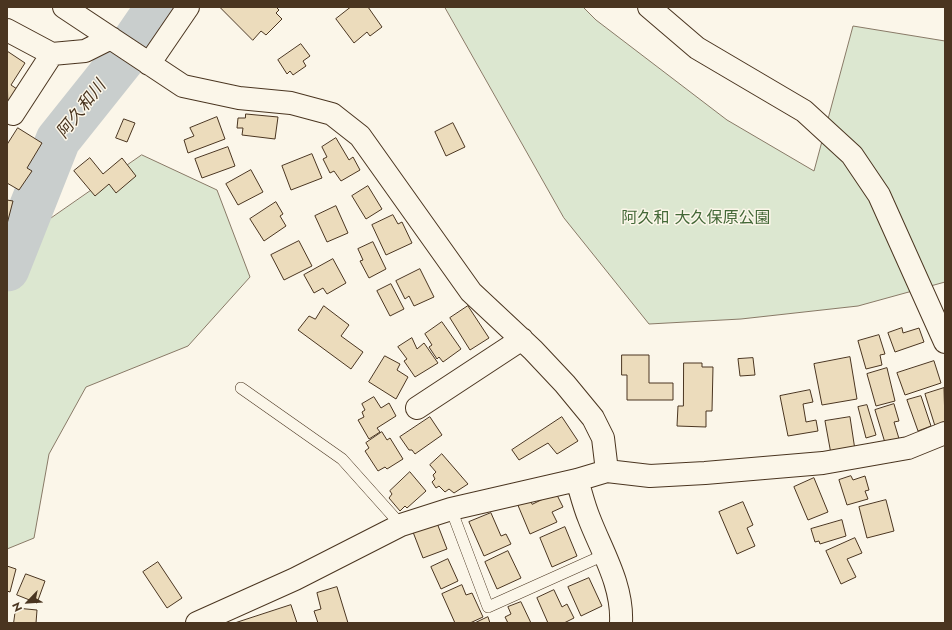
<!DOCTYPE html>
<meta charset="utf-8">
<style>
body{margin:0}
#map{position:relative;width:952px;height:630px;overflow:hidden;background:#fbf6e9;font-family:Jost,sans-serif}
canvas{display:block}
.frame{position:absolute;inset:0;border:8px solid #4a3520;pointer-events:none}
.north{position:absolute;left:8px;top:582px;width:40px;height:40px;-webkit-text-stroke:3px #fbf6e9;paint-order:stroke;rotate:245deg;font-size:11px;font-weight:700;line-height:16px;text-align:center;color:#4a3520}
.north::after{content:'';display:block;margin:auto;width:14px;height:18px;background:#4a3520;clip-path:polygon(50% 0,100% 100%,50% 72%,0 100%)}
</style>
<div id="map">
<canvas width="952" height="630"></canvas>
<div class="frame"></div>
<div class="north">N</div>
</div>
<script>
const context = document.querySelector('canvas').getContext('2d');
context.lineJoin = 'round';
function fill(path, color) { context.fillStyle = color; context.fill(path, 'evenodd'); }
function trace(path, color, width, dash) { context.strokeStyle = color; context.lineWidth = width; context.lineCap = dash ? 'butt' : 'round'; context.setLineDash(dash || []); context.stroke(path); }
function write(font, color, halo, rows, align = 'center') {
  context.font = font + ' Jost,"Noto Sans JP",sans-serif'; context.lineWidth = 3; context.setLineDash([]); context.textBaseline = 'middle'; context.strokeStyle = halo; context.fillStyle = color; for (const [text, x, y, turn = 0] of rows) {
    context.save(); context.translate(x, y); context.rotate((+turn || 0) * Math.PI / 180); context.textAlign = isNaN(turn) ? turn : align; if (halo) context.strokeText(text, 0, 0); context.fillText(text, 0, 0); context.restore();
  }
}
const green = new Path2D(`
 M445,7h138l13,13 131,100 87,51 39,-145 92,15v241l-87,24 -117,13 -92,5 -85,-106z
 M142,155l75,35 33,87 -62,69 -102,41 -37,67 -15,84 -27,11v-300z`);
fill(green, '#dce7d0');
trace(green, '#887966', 1);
trace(new Path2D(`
 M7,269l51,-129 63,-79 37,-54`), '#c9cecd', 45);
const building = new Path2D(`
 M220,7h56l3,3 -3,3 6,6 -16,16 -5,-4 -8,9z
 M351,7h17l14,20 -12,9 -3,-4 -13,11 -18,-24z
 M301,44l9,12 -7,5 3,5 -13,9 -3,-4 -3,3 -9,-14z
 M7,51l18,12 -14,22 6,4 -9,14z
 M246,114l32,3 -3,22 -33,-4 1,-7h-6l1,-10h7z
 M217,117l8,22 -37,14 -4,-13 10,-4 -4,-8z
 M124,119l11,4 -8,19 -11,-4z
 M453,123l12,24 -19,9 -11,-24z
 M18,128l24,15 -15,25 5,3 -13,19 -12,-7v-38z
 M336,138l13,22 4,-3 7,13 -19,11 -7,-10 -4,2 -7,-14 4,-2 -5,-10z
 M228,147l7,19 -33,12 -7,-19z
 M312,154l10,24 -31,12 -9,-24z
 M90,158l13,16 19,-16 14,18 -20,17 -7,-9 -14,12 -21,-25z
 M251,170l12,22 -25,13 -12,-21z
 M368,186l14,23 -16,10 -14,-23z
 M7,200l6,1 -6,23z
 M276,202l7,12 -3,2 6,10 -22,15 -14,-22z
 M336,206l12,27 -21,9 -12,-26z
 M393,215l5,9 4,-2 10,21 -26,12 -14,-30z
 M299,241l13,25 -28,14 -13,-25z
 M373,242l13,27 -17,9 -9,-17 3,-1 -5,-11z
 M333,259l13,24 -19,11 -4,-6 -9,5 -10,-18z
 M420,269l14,28 -20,9 -5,-10 -4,3 -9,-18z
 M391,284l13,25 -14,7 -13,-25z
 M324,306l25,19 -8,11 22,16 -12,17 -53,-39 11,-14 6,3z
 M468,306l21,32 -19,12 -20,-32z
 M442,322l19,27 -18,13 -4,-5 -2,2 -8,-12 3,-2 -7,-11z
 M902,328l1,5 16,-5 5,14 -29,10 -7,-19z
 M879,335l6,19 -5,1 2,10 -16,4 -8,-28z
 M412,338l5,11 7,-6 14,20 -23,14 -11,-16 3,-2 -9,-12z
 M622,355h27v28h24v17h-46v-25h-5z
 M385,356l15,8 -3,6 11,7 -12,22 -27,-17z
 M850,357l7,42 -35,6 -8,-41z
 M753,358l2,17 -15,1 -2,-17z
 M934,361l7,22 -36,12 -8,-22z
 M684,363h18v4h11l-1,44h-6v16l-29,-1 1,-20h5z
 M887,368l8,33 -19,5 -9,-32z
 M944,388l1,35 -10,3 -10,-32z
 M810,390l3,12 -10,2 3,18 10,-2 2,11 -30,5 -8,-40z
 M921,396l10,30 -13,5 -11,-31z
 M374,397l7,11 8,-5 7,13 -19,12 3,4 -11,7 -11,-19 6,-3 -2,-5 3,-2 -3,-6z
 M894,404l5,17 -5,1 6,20 -14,4 -11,-36z
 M867,405l9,30 -10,3 -8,-31z
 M430,417l12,18 -27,19 -3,-4h-3l-9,-13z
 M562,417l16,24 -21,13 -9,-11 -29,17 -7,-10z
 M850,417l5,33 -24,4 -6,-33z
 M382,432l5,8 3,-2 13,21 -16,10 -2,-2 -7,4 -13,-20 4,-3 -3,-5z
 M442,454l26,30 -14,9 -5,-4 -4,3 -6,-6 -3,2 -4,-6 3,-3 -2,-4 3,-3 -6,-7z
 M410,472l16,19 -19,17 -2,-2 -5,5 -11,-13 3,-4 -2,-3z
 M851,476l2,4 12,-4 4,14 -4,1 3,8 -21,6 -8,-25z
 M814,478l14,34 -20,8 -14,-33z
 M556,493l7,14 -11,5 5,10 -27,12 -13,-31 12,-5 3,6z
 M886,500l8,31 -27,7 -8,-31z
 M743,502l10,23 -6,3 8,18 -18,8 -18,-42z
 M491,513l10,23 5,-2 5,10 -27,12 -15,-34z
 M842,520l4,16 -26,8 -1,-3 -4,1 -4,-13z
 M437,523l10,26 -24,9 -10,-26z
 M565,527l12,29 -25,11 -12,-29z
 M855,538l7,15 -15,6 9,18 -15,7 -15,-33z
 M508,551l13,27 -24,11 -12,-27z
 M448,559l10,22 -17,8 -10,-22z
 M158,562l24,36 -15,10 -24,-36z
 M7,566l9,3 -6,23 -3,-1z
 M26,574l19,7 -8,22 -20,-8z
 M589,578l13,28 -21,10 -13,-29z
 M462,585l4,10 6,-2 11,24 -13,6h-15l-13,-29z
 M337,587l11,36h-30l-4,-12 7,-2 -4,-16z
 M554,590l8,17 5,-3 7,14 -10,5h-16l-11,-25z
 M521,602l10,21h-23l-3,-6 6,-3 -3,-7z
 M291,605l6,18h-62z
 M16,608l21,2 -1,13h-22z
 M488,617l2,6h-15z`);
fill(building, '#ecdcbc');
trace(building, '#4a3520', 1);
const service = new Path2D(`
 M241,388l101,71 59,66
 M451,509l37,98 116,-52`);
const minor = new Path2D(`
 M64,7l119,79 56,12 52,5 41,11 28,22 111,156 62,58 32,34 28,34 10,20 4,33
 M649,7l48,41 107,63 48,44 27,40 66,147
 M7,30l45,24 33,-3 26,-13
 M149,64l39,-57
 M13,114l39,-60
 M417,408l105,-69
 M577,480c4,13 7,26 12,38 13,34 34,67 32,105
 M197,623l98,-44 106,-54 50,-16 126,-29 30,-9 43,5 55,-3 118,-10 85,-15 37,-15`);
trace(service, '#4a3520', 12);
trace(minor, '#4a3520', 24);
trace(service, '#fbf6e9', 11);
trace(minor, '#fbf6e9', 22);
write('16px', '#436837', '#fbf6e9', [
 ["阿久和 大久保原公園",696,219]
]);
write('italic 17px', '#4a3520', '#fbf6e9', [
 ["阿久和川",82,110,-52]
]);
</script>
